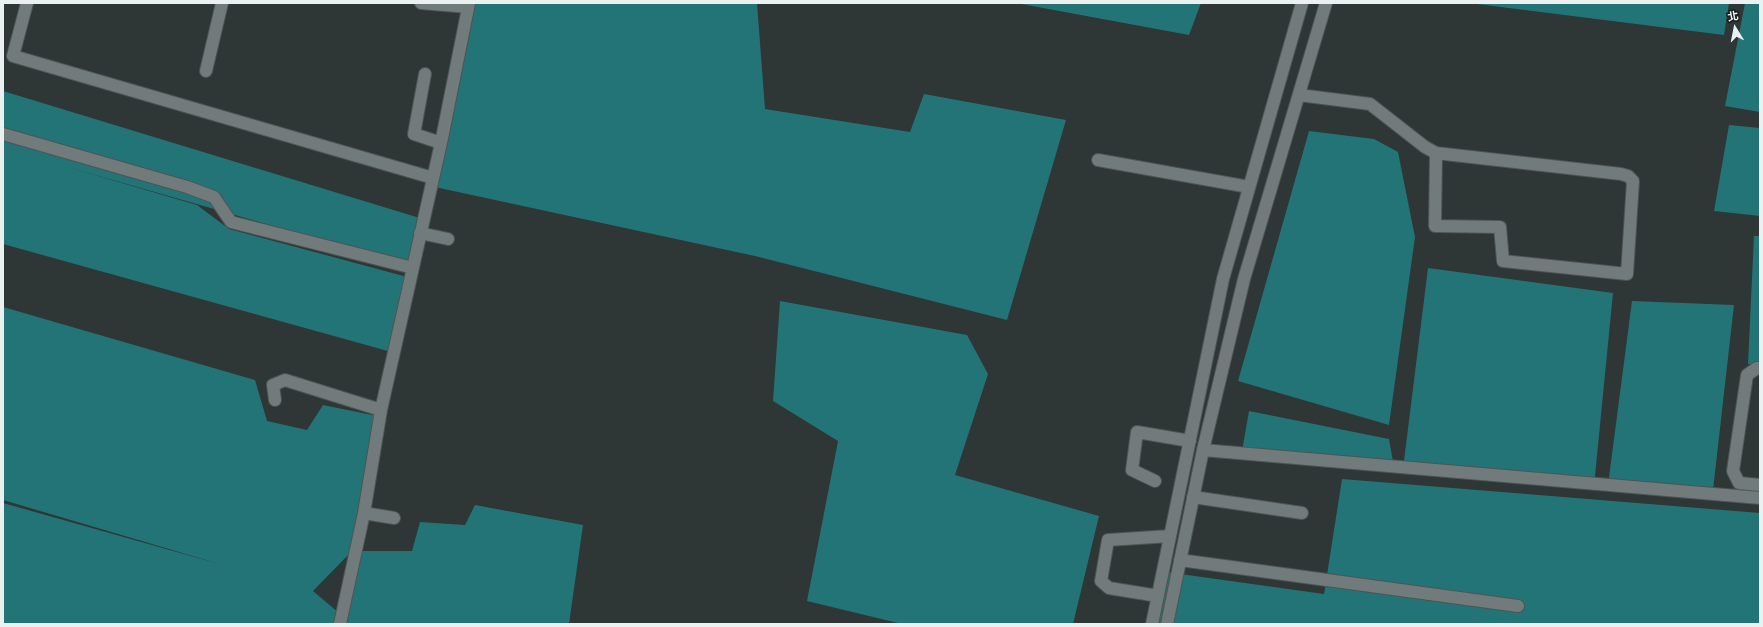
<!DOCTYPE html>
<meta charset="utf-8">
<style>
body{margin:0}
#map{position:relative;width:1763px;height:627px;overflow:hidden;background:#2e3636;font-family:"Crimson Pro","Noto Sans TC",serif}
canvas{display:block}
.frame{position:absolute;inset:0;border:4px solid #ebf0f0;pointer-events:none}
.north{position:absolute;left:1715px;top:8px;width:40px;height:40px;-webkit-text-stroke:3px #191c1c;paint-order:stroke;rotate:350deg;font-size:11px;font-weight:700;line-height:16px;text-align:center;color:#ebf0f0}
.north::after{content:'';display:block;margin:auto;width:14px;height:18px;background:#ebf0f0;clip-path:polygon(50% 0,100% 100%,50% 72%,0 100%)}
</style>
<div id="map">
<canvas width="1763" height="627"></canvas>
<div class="frame"></div>
<div class="north">北</div>
</div>
<script>
const context = document.querySelector('canvas').getContext('2d');
context.lineJoin = 'round';
function fill(path, color) { context.fillStyle = color; context.fill(path, 'evenodd'); }
function trace(path, color, width, dash) { context.strokeStyle = color; context.lineWidth = width; context.lineCap = dash ? 'butt' : 'round'; context.setLineDash(dash || []); context.stroke(path); }
fill(new Path2D(`
 M468,3h289l8,106 145,23 14,-38 142,26 -59,200 -252,-64 -325,-70z
 M1016,3h185l-12,32z
 M1469,3h260l-5,32z
 M1745,3l15,1v108l-35,-6z
 M3,91l420,128 -10,47 -349,-100 133,39 32,24 182,49 -16,75 -392,-109z
 M1729,125l31,3v88l-46,-5z
 M1309,131l65,8 24,13 17,85 -26,188 -151,-44z
 M1754,236h6v129l-12,-1z
 M1428,268l185,25 -19,193 -191,-17z
 M780,301l187,34 21,39 -33,101 144,41 -26,108h-171l-95,-23 31,-160 -65,-40z
 M1632,301l102,4 -21,185 -105,-5z
 M3,307l252,73 12,41 40,9 16,-25 59,12 -29,134h59l8,-29 45,3 10,-20 108,20 -14,99h-566v-121l220,62 -220,-65zM352,551l-13,62 -26,-22z
 M1249,411l140,28 5,28 -153,-10z
 M1342,479l418,34v111h-604l10,-52 158,22z`), '#237477');
const minor = new Path2D(`
 M27,3l-14,53 420,122
 M421,3l47,4
 M206,71l16,-68
 M425,74l-11,60 27,9
 M1299,95l71,9 55,43 11,6 185,21 7,2 5,5 -6,93 -124,-13 -3,-34 -65,-1 1,-73
 M3,134l184,53 27,10 17,25 182,46
 M1098,160l151,27
 M420,233l28,6
 M1760,368h-3l-10,7 -14,96 6,12 21,2
 M275,400l-2,-15 12,-5 96,30
 M1203,450l557,48
 M1155,481l-23,-11 5,-38 53,9
 M1193,497l109,16
 M364,513l30,5
 M1180,560l338,46
 M1158,596l-49,-8 -8,-7 7,-41 62,-4
 M340,624l24,-111 17,-103 60,-267 28,-140
 M1152,624l71,-345 79,-276
 M1167,624l36,-174 41,-171 82,-276`);
trace(minor, '#4d5454', 14);
trace(minor, '#727b7b', 12);
</script>
